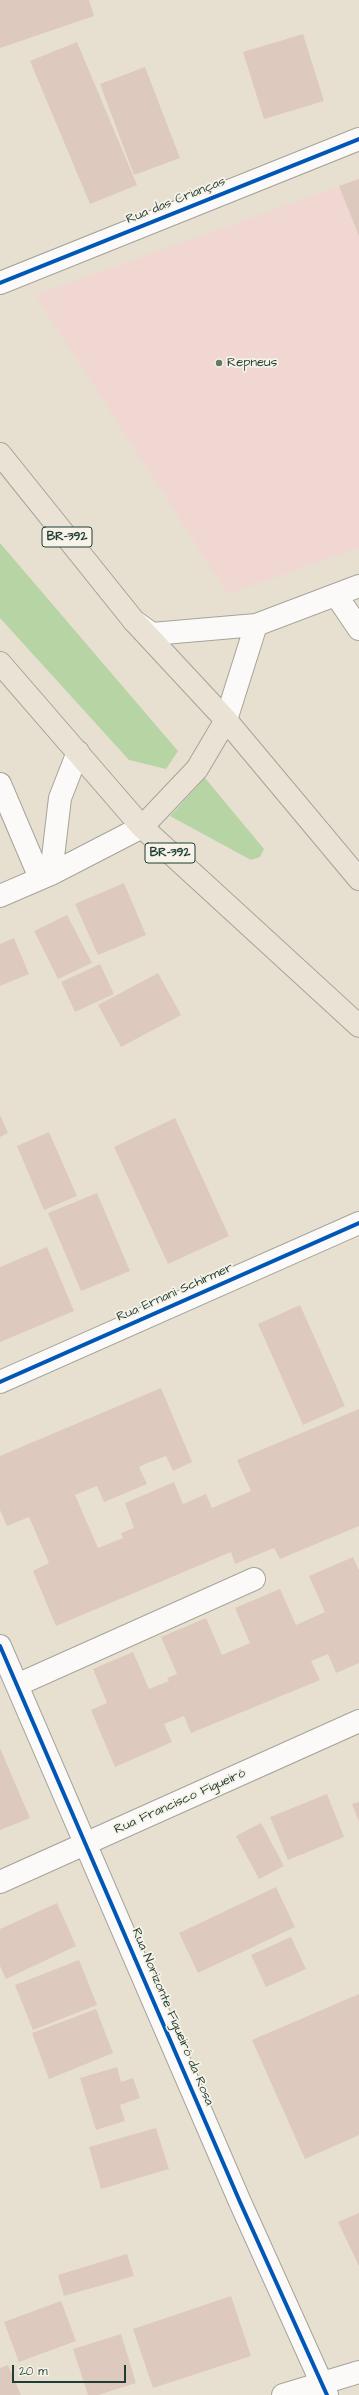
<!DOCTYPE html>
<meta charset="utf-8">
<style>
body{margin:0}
#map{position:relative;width:359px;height:2395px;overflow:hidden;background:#e7e0d1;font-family:"Architects Daughter",sans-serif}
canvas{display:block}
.scale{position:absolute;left:12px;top:2365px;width:114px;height:18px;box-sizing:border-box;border:2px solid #1f3d34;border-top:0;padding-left:5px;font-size:12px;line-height:14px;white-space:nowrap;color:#1f3d34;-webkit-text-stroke:3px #f7f3e8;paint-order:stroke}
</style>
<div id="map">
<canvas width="359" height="2395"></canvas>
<div class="scale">20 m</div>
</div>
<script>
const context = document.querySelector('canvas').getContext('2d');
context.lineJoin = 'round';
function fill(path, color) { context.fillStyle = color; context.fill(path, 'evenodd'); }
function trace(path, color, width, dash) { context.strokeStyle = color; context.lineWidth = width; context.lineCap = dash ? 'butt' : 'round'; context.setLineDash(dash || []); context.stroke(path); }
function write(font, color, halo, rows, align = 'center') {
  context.font = font + ' "Architects Daughter",sans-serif'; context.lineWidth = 3.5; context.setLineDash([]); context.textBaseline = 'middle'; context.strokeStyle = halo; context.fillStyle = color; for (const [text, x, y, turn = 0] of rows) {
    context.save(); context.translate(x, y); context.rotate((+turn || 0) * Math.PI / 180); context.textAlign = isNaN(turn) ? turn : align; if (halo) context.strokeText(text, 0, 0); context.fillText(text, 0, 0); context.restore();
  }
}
fill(new Path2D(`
 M359,179v369l-131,46 -193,-299z`), '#f0d7d2');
fill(new Path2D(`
 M0,543l178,208 -12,18 -37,-9 -129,-142z
 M205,778l59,71 -4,8 -9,3 -81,-44z`), '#b7d4a4');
fill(new Path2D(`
 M0,0h89l5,16 -94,32z
 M303,34l21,67 -60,18 -21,-67z
 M77,42l60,143 -47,19 -60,-143z
 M145,67l35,91 -46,17 -34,-91z
 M359,179v57l-20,-50z
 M124,883l22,52 -48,20 -23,-51z
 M67,915l25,48 -34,16 -24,-48z
 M14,938l15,36 -29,12v-42z
 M100,964l14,30 -39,18 -14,-30z
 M158,973l23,42 -60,32 -23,-42z
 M0,1115l8,18 -8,4z
 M175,1118l54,118 -61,28 -54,-117z
 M49,1132l28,64 -33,14 -27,-64z
 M97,1193l33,78 -49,20 -33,-78z
 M47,1247l27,64 -74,31v-75z
 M300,1305l45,101 -42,19 -45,-101z
 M161,1388l31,74 -19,9 -7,-15 -21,8 -6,3 8,17 -43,18 -7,-16 -22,9 23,53 25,-10 -2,-5 13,-5 -9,-25 49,-21 9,22 23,-10 6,14 39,-17 -14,-31 122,-51v117l-79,33 -6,-11 -39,16 -4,-12 -175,74 -23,-55 16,-8 -20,-46 -22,9 -7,-16v-54z
 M353,1557l6,13v93l-23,10 -8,-19 -17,7 9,19 -129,53 -7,-17 -20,8 8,18 -57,25 -24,-57 16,-7 -14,-34 40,-17 16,37 20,-8 -2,-3 10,-4 -16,-37 45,-19 16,37 28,-12 -15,-35 45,-19 16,36 29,-13 -16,-36z
 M0,1748l30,70 -30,12z
 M327,1794l17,43 -56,23 -18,-43z
 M359,1802v20l-7,-18z
 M261,1823l23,43 -25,13 -23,-43z
 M276,1887l19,40 -97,46 -19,-40z
 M57,1903l19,43 -70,33 -6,-13v-37z
 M291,1937l15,32 -40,18 -15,-32z
 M79,1960l18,45 -64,25 -18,-45z
 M359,1994v141l-54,24 -53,-119z
 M96,2009l17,44 -64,26 -17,-46z
 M117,2067l4,15 12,-4 7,20 -20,7 5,16 -29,9 -16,-52z
 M156,2128l13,41 -68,20 -12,-42z
 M359,2213v53l-21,-44z
 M127,2254l7,22 -70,20 -6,-21z
 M231,2296l20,60 -98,32 -20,-59z
 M61,2301l15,40 -57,21 -15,-40z
 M121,2334l15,49 -38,12h-10l-15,-46z
 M8,2365l13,30h-21v-27z`), '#dec9be');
const minor = new Path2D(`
 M0,283l359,-144
 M336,595l23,34
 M134,621l18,13 104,-9 103,-39
 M226,720l30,-95
 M0,784l40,94
 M51,874l9,-76 18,-46
 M0,896l51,-22 91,-47
 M0,1382l359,-159
 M0,1646l240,556 87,193
 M17,1685l237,-106
 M0,1882l359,-161
 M283,2395l76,-23`);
const highway = new Path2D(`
 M0,454l134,167 92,99 133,159
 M0,663l142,164 217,199
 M142,827l55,-58 29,-49`);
trace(minor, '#a4a49a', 24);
trace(highway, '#a4a49a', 24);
trace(minor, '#fbfaf8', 22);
trace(highway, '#eae2d5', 22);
trace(new Path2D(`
 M0,283l359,-144
 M0,1382l359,-159
 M0,1646l240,556 87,193`), '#0057b8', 4);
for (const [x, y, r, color] of [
 [219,363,4,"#65766b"]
]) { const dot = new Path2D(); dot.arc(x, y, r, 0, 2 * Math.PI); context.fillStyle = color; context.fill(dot); trace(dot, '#f7f3e8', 1.5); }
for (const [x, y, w] of [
 [67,537,50],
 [170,853,50]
]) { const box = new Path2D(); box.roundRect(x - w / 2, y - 10, w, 20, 3); context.fillStyle = '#f7f3e8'; context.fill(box); trace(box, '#1f3d34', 1); }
write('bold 12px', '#1f3d34', null, [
 ["BR-392",67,537],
 ["BR-392",170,853]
]);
write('13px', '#1f3d34', '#f7f3e8', [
 ["Rua das Crianças",176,201,-22],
 ["Rua Ernani Schirmer",175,1293,-24],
 ["Rua Francisco Figueiró",180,1802,-24],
 ["Rua Norizonte Figueiró da Rosa",172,2017,67]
]);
write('13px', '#1f3d34', '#f7f3e8', [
 ["Repneus",227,363]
], 'left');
</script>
